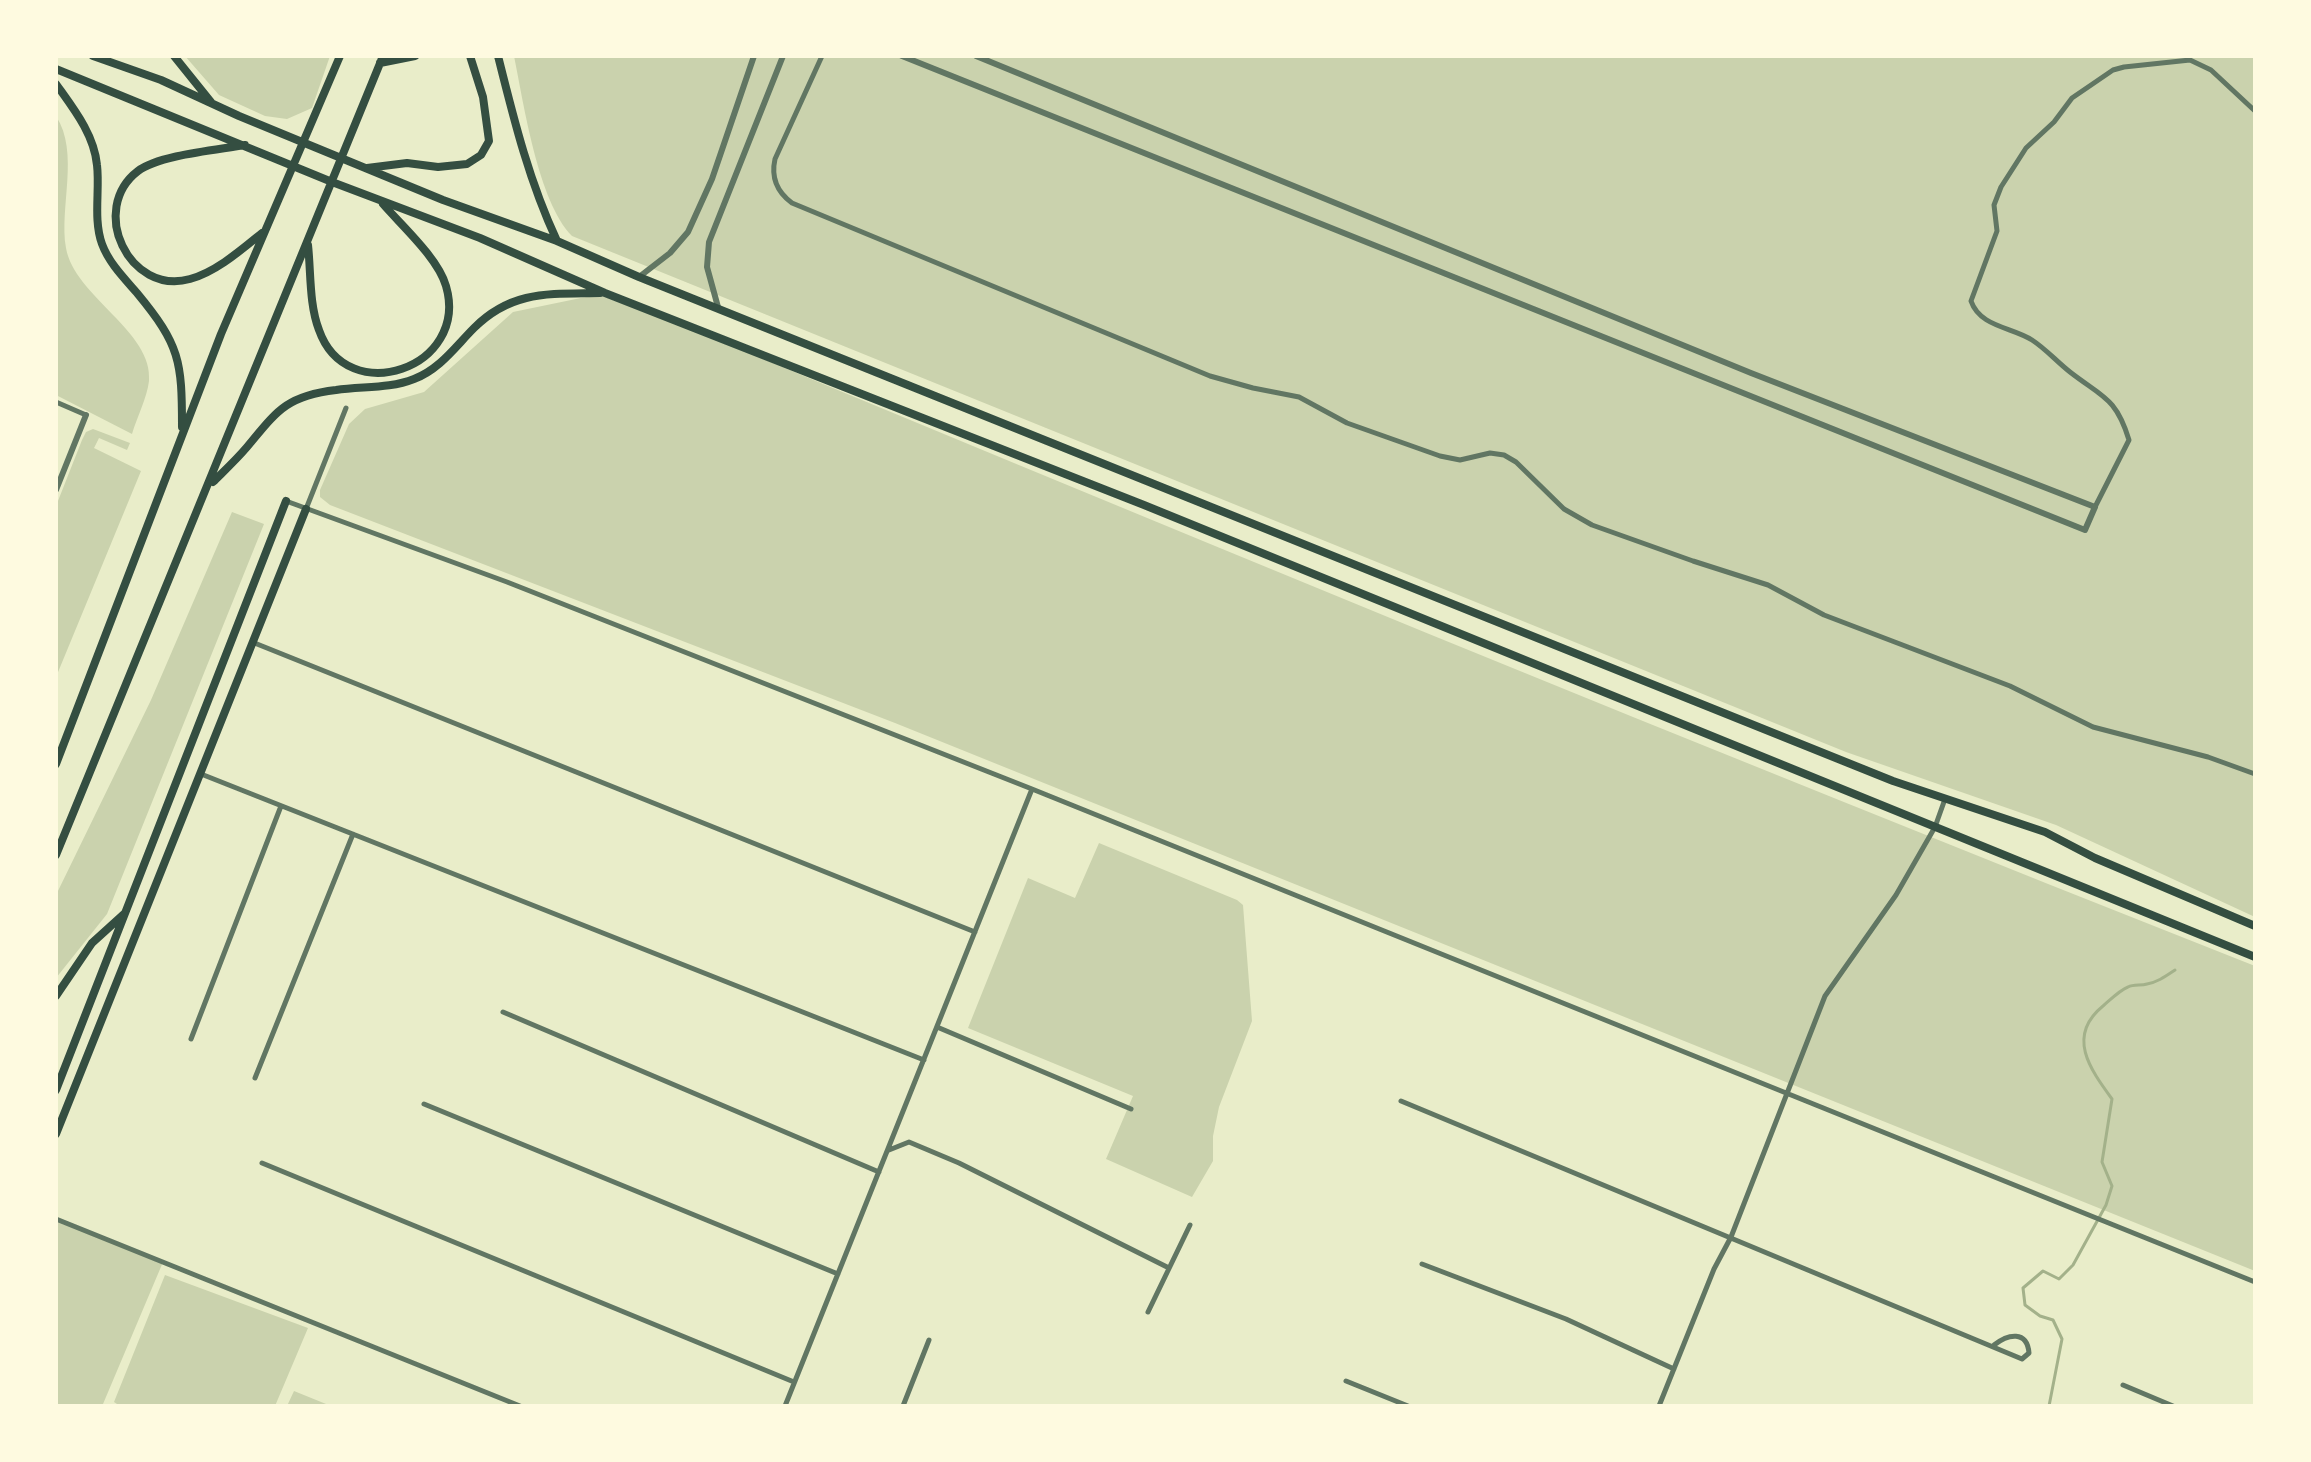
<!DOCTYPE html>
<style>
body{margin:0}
#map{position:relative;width:2311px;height:1462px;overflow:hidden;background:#e9edc9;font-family:"Noto Serif",serif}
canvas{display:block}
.frame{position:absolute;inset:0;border:58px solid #fefae0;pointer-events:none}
</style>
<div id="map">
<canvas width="2311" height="1462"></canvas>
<div class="frame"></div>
</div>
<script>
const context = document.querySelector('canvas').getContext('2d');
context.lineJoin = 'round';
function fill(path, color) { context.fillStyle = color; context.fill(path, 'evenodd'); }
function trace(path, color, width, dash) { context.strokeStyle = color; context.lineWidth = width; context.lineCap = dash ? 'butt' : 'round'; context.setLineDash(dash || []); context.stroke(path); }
fill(new Path2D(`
 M185,56h145l-18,52 -25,11 -22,-3 -46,-21z
 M514,56h1741v861l-199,-92 -210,-73 -1274,-516c-34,-35 -48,-131 -58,-180z
 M56,116c24,37 3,91 10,132 8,48 88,84 83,133 -2,17 -12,36 -17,53l-76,-39z
 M605,293c548,229 1098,455 1650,673v305l-1360,-548 -565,-218 -10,-8v-7l29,-66 16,-15 59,-17 89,-80z
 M93,429l37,14 -3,7 -28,-12 -5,10 47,23 -85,206v-171l26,-66 4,-8z
 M232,512l32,12 -157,390 -51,64v-83l95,-195z
 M1099,843l138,57 6,5 9,116 -33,86 -6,29v25l-21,36 -86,-38 27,-63 -165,-68 60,-150 47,20z
 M56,1219l107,43 -60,142 3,2h-50z
 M165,1275l143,53 -33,78h-155l-6,-4z
 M294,1391l37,15h-44z`), '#cad2ad');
trace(new Path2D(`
 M2049,1406l13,-67 -9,-19 -13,-4 -15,-11 -2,-17 20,-17 16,8 14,-14 33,-60 6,-19 -10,-24 10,-63c-22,-30 -46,-63 -9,-93 7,-6 17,-16 25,-19 6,-3 13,-1 19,-3 11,-2 19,-8 28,-14`), '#a3b18a', 3);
trace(new Path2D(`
 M822,56l-47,103c-4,18 2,33 17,44l418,173 43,12 46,9 48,26 93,33 20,4 30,-7 14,2 12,7 48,47 28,16 101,36 75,24 56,30 186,71 83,41 115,30 47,17
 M56,402l30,13
 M286,501l221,81 525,207 1223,493
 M2095,507l34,-67c-13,-43 -27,-43 -59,-68 -13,-10 -24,-23 -38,-32 -20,-13 -52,-13 -61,-39l26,-70 -3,-26 7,-18 25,-39 28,-26 18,-24 22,-15 19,-13 11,-3 66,-7 21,10 44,41
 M306,509l40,-101
 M252,642l723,290
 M201,774l723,286
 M503,1012l376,160
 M937,1027l194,82
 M191,1039l90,-233
 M255,1078l98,-244
 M1401,1101l621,258 7,-6c-2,-23 -21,-19 -35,-8
 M424,1104l414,170
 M889,1150l20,-8 50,21 210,105
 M262,1163l532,219
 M56,1219l464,187
 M1422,1264l144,55 108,50
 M1148,1312l42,-87
 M1346,1381l62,25
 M2123,1385l50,21
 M785,1406l247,-617
 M903,1406l26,-66
 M1659,1406l55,-137 17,-32 94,-241 71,-101 39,-68 10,-28`), '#617663', 5);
trace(new Path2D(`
 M902,56l1183,474 10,-23 -344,-134 -775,-317
 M639,277l31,-24 18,-21 24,-53 42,-123
 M718,307l-11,-40 2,-25 74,-186
 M56,490l30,-75`), '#617663', 6);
trace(new Path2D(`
 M93,56l68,24 78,36 204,84 114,41 82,36 1254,504 152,51 50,26 160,68
 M174,56l37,46
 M498,56c16,64 31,125 59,185
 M380,63l35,-7
 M56,69l276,113 148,56 125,55 539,212 1111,452
 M56,84c17,24 38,50 41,81 3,25 -4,54 5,79 7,19 22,34 35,49 43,52 45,68 45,134
 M245,145c-28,5 -86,10 -107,26 -50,38 -9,125 52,108 26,-7 51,-29 72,-46
 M367,168l40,-5 31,4 29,-3 14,-9 8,-14 -6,-44 -13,-41
 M308,245c3,27 1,59 11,85 28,80 151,38 127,-44 -8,-28 -44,-60 -63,-82
 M213,482c11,-11 23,-22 34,-35 30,-36 39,-51 89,-57 26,-4 53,-1 78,-11 26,-10 41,-32 60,-51 38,-38 76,-34 126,-35
 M56,764l165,-430 119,-278
 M56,855l327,-799
 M56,996l36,-53 32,-29
 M56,1090l230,-589
 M56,1134l250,-625`), '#344e41', 8);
</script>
